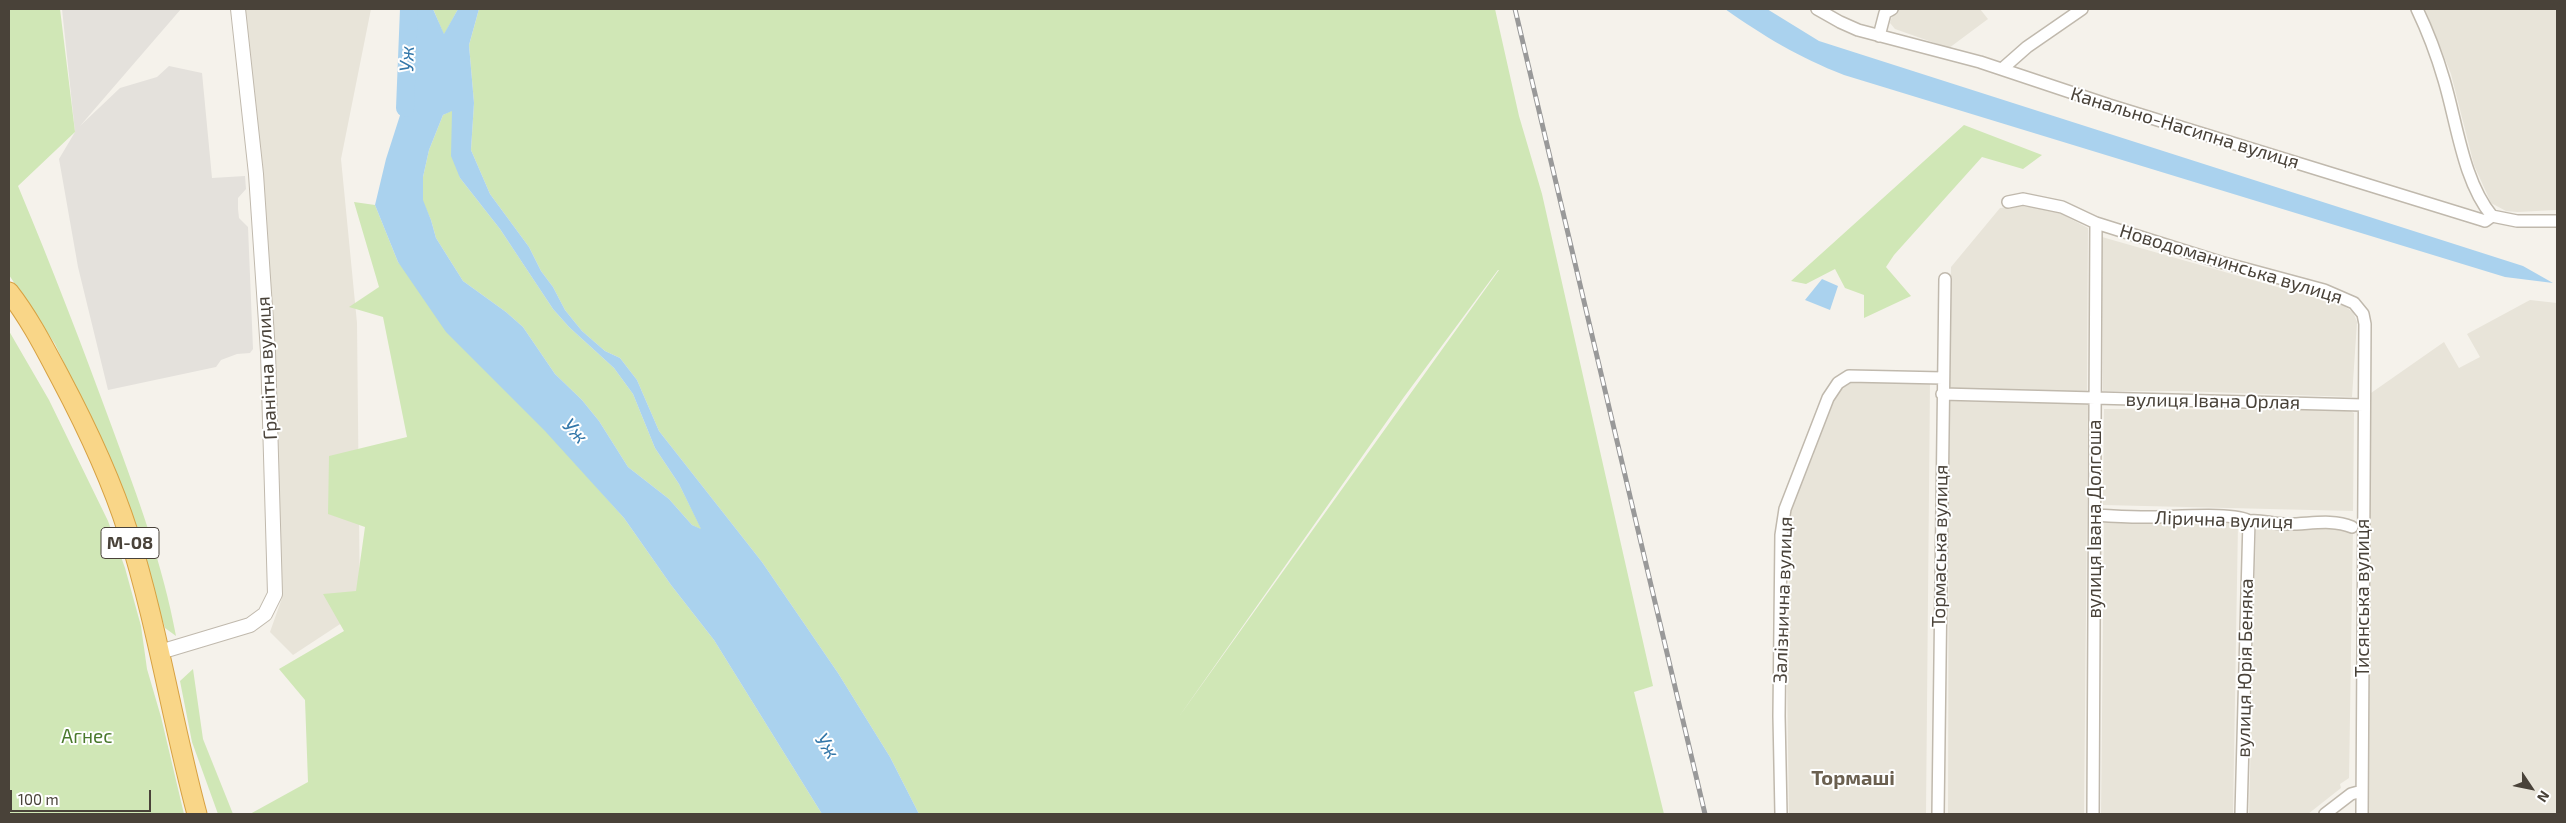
<!DOCTYPE html>
<meta charset="utf-8">
<style>
body{margin:0}
#map{position:relative;width:2566px;height:823px;overflow:hidden;background:#f5f2eb;font-family:"Exo 2",sans-serif}
canvas{display:block}
.frame{position:absolute;inset:0;border:10px solid #494239;pointer-events:none}
.north{position:absolute;left:2506px;top:763px;width:50px;height:50px;-webkit-text-stroke:4px #fff;paint-order:stroke;rotate:124deg;font-size:14px;font-weight:700;line-height:20px;text-align:center;color:#494239}
.north::after{content:'';display:block;margin:auto;width:18px;height:22px;background:#494239;clip-path:polygon(50% 0,100% 100%,50% 72%,0 100%)}
.scale{position:absolute;left:10px;top:790px;width:141px;height:22px;box-sizing:border-box;border:2px solid #494239;border-top:0;padding-left:6px;font-size:15px;line-height:18px;white-space:nowrap;color:#494239;-webkit-text-stroke:4px #fff;paint-order:stroke}
</style>
<div id="map">
<canvas width="2566" height="823"></canvas>
<div class="frame"></div>
<div class="north">N</div>
<div class="scale">100 m</div>
</div>
<script>
const context = document.querySelector('canvas').getContext('2d');
context.lineJoin = 'round';
function fill(path, color) { context.fillStyle = color; context.fill(path, 'evenodd'); }
function trace(path, color, width, dash) { context.strokeStyle = color; context.lineWidth = width; context.lineCap = dash ? 'butt' : 'round'; context.setLineDash(dash || []); context.stroke(path); }
function write(font, color, halo, rows, align = 'center') {
  context.font = font + ' "Exo 2",sans-serif'; context.lineWidth = 4; context.setLineDash([]); context.textBaseline = 'middle'; context.strokeStyle = halo; context.fillStyle = color; for (const [text, x, y, turn = 0] of rows) {
    context.save(); context.translate(x, y); context.rotate((+turn || 0) * Math.PI / 180); context.textAlign = isNaN(turn) ? turn : align; if (halo) context.strokeText(text, 0, 0); context.fillText(text, 0, 0); context.restore();
  }
}
fill(new Path2D(`
 M244,9h127l-30,150 16,164 3,288 -67,44 -23,-23 12,-34 -16,-376z
 M1898,9h82l8,10 -39,29 -54,-19 -5,-6 1,-4z
 M2425,9h131v201l-39,2 -11,-1 -15,-8 -17,-38 -23,-91z
 M2020,206l32,3 36,19 -1,165 -138,-3 2,-123 49,-59z
 M2102,237l242,69 9,6 4,10 -5,75 -172,-6h-77z
 M2530,300l27,3v511h-190l4,-421 73,-51 15,26 21,-11 -13,-23z
 M1930,381l-4,433h-137l-2,-136 4,-173 23,-51 -2,-1 28,-68 4,-3z
 M1949,401l139,2 -4,411h-136z
 M2104,409l245,1 5,3 -1,98 -250,-6z
 M2104,521l134,3 -5,290h-132z
 M2256,527l97,2 -4,249 -9,6 1,4 -33,26h-59z`), '#e8e4d9');
fill(new Path2D(`
 M62,9h119l-101,117 40,-38 37,-11 12,-11 33,7 10,105 33,-2 1,13 -8,9v11l1,9 9,9 5,122 -3,4 -13,1 -16,6 -5,7 -108,23 -30,-123 -19,-108 16,-27z`), '#e4e1dc');
fill(new Path2D(`
 M9,9h51l15,123 -57,54c34,81 65,162 95,244 25,68 50,135 63,206l-11,-8 -52,-161 -58,-123 -46,-69z
 M433,9h25l-14,26 -10,-24z
 M479,9h1016l24,107 23,78 111,492 -19,6 30,122h-745l-29,-57 -52,-84 -76,-111 -103,-131 -22,-51 -17,-22 -15,-7 -23,-20 -17,-21 -12,-23 -12,-16 -12,-24 -39,-53 -19,-44 3,-47 -5,-58zM1498,270h1l-321,448 226,-321z
 M453,110l-1,25 8,43 40,51 53,80 16,18 45,41 19,26 22,54 24,36 23,46 -10,-5 -23,-26 -41,-32 -29,-46 -17,-21 -27,-26 -32,-47 -17,-15 -43,-31 -27,-43 -5,-18 -9,-20 1,-23 6,-27 14,-35z
 M1964,125l78,30 -19,14 -41,-12 -88,98 -8,12 25,29 -47,22v-23l-19,-7 -10,-19 -29,15 -15,-3z
 M354,202l21,3 23,57 226,256 47,67 43,55 108,174h-572l58,-32 -3,-82 -26,-31 65,-38 -21,-37 33,-3 9,-64 -37,-13 1,-58 78,-19 -24,-120 -34,-10 30,-20z
 M9,331l40,69 59,121 17,47 16,58 6,43 14,48 23,97h-175z
 M193,669l10,70 30,75h-15l-26,-72 -12,-61z`), '#d0e7b6');
fill(new Path2D(`
 M400,9h33l11,25 14,-25h21l-10,36 5,58 -3,47 19,44 39,53 12,24 12,16 12,23 17,21 23,20 15,7 17,22 22,51 103,131 76,111 52,84 29,57h-97l-108,-174 -43,-55 -47,-67 -79,-87 -99,-99 -48,-70 -23,-57 11,-46 17,-53 8,-54zM452,111l-1,45 9,22 40,51 53,80 16,18 45,41 19,26 22,54 24,36 22,45 -9,-4 -23,-26 -41,-32 -29,-46 -17,-21 -27,-26 -32,-47 -17,-15 -43,-31 -27,-43 -5,-18 -8,-20v-23l6,-27 14,-35z
 M1725,9h42l52,32 704,225 30,17 -48,-6 -661,-202c-46,-18 -79,-38 -119,-66z
 M1822,279l16,7 -8,24 -25,-10z`), '#aad2ee');
trace(new Path2D(`
 M405,108l4,-99`), '#aad2ee', 18);
const minor = new Path2D(`
 M1817,9l23,13 18,8 122,32 129,43 373,115 3,1 7,-5 25,5h40
 M2417,9c11,23 20,47 27,71 13,43 19,101 48,136
 M1879,36l6,-23 7,-4
 M2002,69l25,-22 55,-38
 M2008,202l15,-3 39,8 34,16 124,39 104,28 30,13 9,11 2,10 -3,490
 M1942,394l421,11
 M2095,515c15,1 31,2 46,2 22,1 94,-6 108,4 11,-2 23,3 35,3 23,1 46,-6 68,3
 M1781,814l-2,-98 2,-181 4,-26 43,-111 10,-15 11,-7 94,2
 M1938,814l7,-535
 M2093,814l3,-591
 M2241,814l8,-293
 M2325,814l26,-20 11,-3`);
const tertiary = new Path2D(`
 M160,652l90,-27 15,-11 10,-20 -7,-242 -12,-178 -18,-165`);
const trunk = new Path2D(`
 M9,292c21,27 36,57 52,87 26,49 50,100 67,153 29,92 44,189 69,282`);
trace(minor, '#c0b9ad', 14);
trace(tertiary, '#c0b9ad', 16);
trace(trunk, '#d7a142', 21);
trace(minor, '#fff', 11);
trace(tertiary, '#fff', 14);
trace(trunk, '#f9d688', 19);
const rail = new Path2D(`
 M1515,9l190,805`);
trace(rail, '#999', 5);
trace(rail, '#fff', 3, [9]);
for (const [x, y, w] of [
 [130,543,58]
]) { const box = new Path2D(); box.roundRect(x - w / 2, y - 15.5, w, 31, 4); context.fillStyle = '#fff'; context.fill(box); trace(box, '#494239', 1); }
write('bold 18px', '#494239', null, [
 ["М-08",130,543]
]);
write('19px', '#494239', '#fff', [
 ["Канально-Насипна вулиця",2185,128,17],
 ["Новодоманинська вулиця",2231,264,17],
 ["Гранітна вулиця",267,368,-93],
 ["вулиця Івана Орлая",2213,401,1],
 ["вулиця Івана Долгоша",2095,519,-90],
 ["Лірична вулиця",2224,520,2],
 ["Тормаська вулиця",1940,546,-89],
 ["Тисянська вулиця",2363,598,-90],
 ["Залізнична вулиця",1783,600,-88],
 ["вулиця Юрія Беняка",2245,668,-89]
]);
write('19px', '#4a792d', '#fff', [
 ["Агнес",87,737]
]);
write('italic 20px', '#3377a9', '#fff', [
 ["Уж",407,59,-88],
 ["Уж",575,431,47],
 ["Уж",827,746,56]
]);
write('bold 20px', '#6b6050', '#fff', [
 ["Тормаші",1853,778]
]);
</script>
